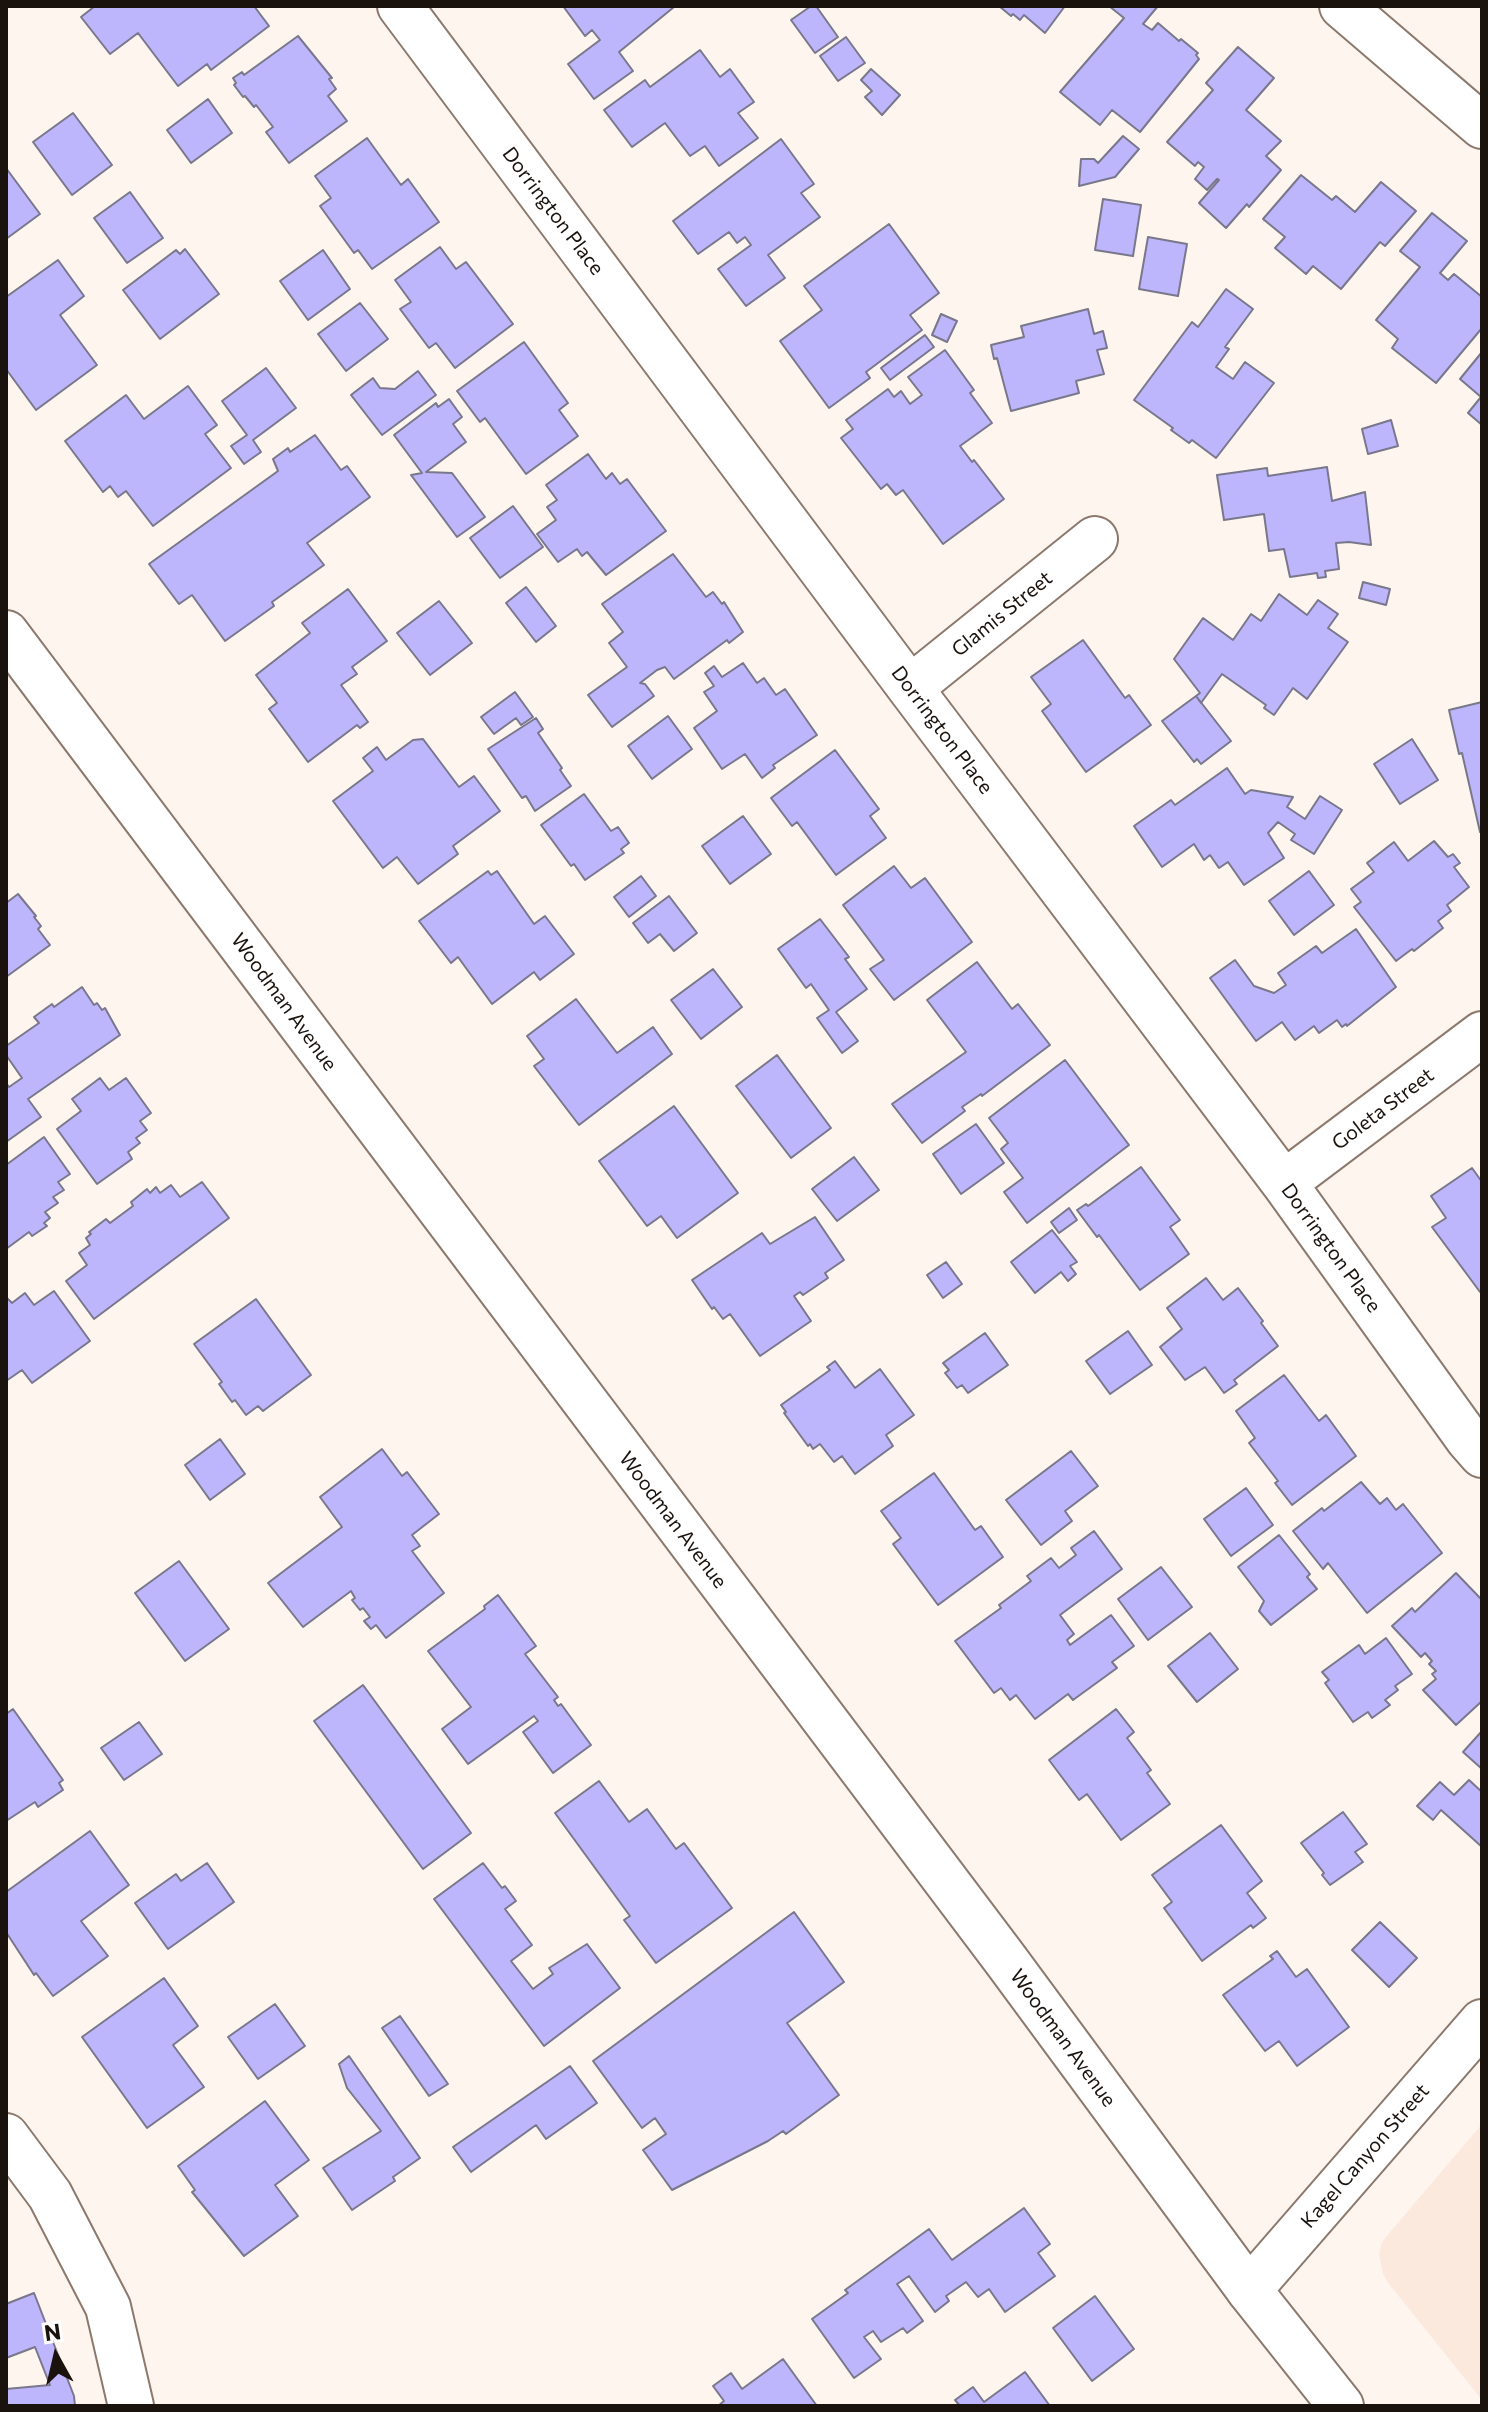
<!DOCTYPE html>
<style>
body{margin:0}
#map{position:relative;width:1488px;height:2412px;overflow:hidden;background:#fef5ef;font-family:Commissioner,sans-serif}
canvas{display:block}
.frame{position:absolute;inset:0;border:8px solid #1a120d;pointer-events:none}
.north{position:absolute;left:16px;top:2316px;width:80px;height:80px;-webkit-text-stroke:6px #fff;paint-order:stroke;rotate:352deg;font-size:22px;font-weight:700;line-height:32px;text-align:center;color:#1a120d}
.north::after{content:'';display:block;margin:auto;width:28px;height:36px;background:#1a120d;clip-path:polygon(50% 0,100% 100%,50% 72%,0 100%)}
</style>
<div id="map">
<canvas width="1488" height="2412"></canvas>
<div class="frame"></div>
<div class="north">N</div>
</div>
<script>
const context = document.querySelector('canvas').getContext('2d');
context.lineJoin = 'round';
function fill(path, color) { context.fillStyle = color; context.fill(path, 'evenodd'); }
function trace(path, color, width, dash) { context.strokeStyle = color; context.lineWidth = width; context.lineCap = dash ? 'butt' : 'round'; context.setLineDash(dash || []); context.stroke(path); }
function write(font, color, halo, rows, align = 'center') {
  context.font = font + ' Commissioner,sans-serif'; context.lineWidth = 8; context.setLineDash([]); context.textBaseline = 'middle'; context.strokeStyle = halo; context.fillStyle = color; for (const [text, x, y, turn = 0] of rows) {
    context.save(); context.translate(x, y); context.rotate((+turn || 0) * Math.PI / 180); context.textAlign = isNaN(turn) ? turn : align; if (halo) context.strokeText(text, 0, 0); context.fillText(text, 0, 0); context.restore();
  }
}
fill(new Path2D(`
 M1482,2124v276l-93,-116 -6,-10 -4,-20 3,-12 9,-11z`), '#fbe9de');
const building = new Path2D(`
 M95,6h159l15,20 -58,44 -4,-6 -29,22 -40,-53 -28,21 -29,-37z
 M563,6h110l1,1 -55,45 14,19 -39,28 -26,-35 32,-24 -8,-10 -7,6z
 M811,6h5l22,31 -23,16 -24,-33z
 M999,6h66l-20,27 -21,-18 -4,5 -7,-6 -2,2z
 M1109,6h49l-15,18 9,6 6,-7 21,18 2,-2 17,14 -2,2 3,4 -59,73 -28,-22 -12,15 -40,-33 64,-74z
 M298,36l34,42 -3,1 7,10 -8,7 19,25 -58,42 -23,-31 7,-5 -17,-22 -2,2 -9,-11 -2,1 -9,-12 2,-2 -3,-5 9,-6 2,3z
 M846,37l19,26 -27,18 -18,-25z
 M1238,47l36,31 -28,32 35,31 -15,15 15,14 -32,37 -2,-3 -21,24 -27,-25 20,-23 -2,-1 -10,11 -12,-11 9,-12 -6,-5 -3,4 -28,-24 46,-52 -7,-7z
 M700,50l20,27 10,-8 24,33 -16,11 20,25 -39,28 -14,-20 -15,10 -25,-33 -33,24 -28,-37 41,-30 5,7z
 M871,69l29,26 -18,20 -17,-18 7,-6 -11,-11z
 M208,99l24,34 -41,30 -24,-33z
 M73,113l39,52 -40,30 -39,-53z
 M1123,136l16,13 -24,28 -36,9 2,-27h13l4,4z
 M367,138l34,47 7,-6 31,43 -67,47 -14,-19 -4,3 -34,-47 11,-8 -16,-22z
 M781,139l33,45 -13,9 19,24 -52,38 17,23 -39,28 -28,-37 33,-24 -6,-8 -8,6 -8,-11 -31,22 -25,-33z
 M6,168l34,46 -34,25z
 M1301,175l31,25 4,-4 19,16 26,-30 35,29 -31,35 -5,-4 -39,47 -28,-23 -7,8 -31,-26 10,-11 -22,-18z
 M130,192l33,46 -36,25 -33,-45z
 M1103,199l38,6 -8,51 -38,-6z
 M1432,213l35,28 -27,32 8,7 6,-6 28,23v31l-46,55 -44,-35 6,-9 -22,-19 44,-53 -20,-16z
 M889,224l50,69 -29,22 12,15 -56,42 4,6 -41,30 -49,-67 42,-31 -18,-24z
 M1148,237l39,7 -9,52 -39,-7z
 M440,247l16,22 10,-7 47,62 -58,44 -19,-25 -7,5 -29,-39 11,-7 -16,-22z
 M185,249l34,45 -59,45 -37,-49 53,-40 4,4z
 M323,250l27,39 -42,31 -28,-39z
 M58,260l26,36 -24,19 37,50 -61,45 -30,-41v-72z
 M1226,289l27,20 -28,38 4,2 -13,18 17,12 12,-17 29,21 -58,75 -24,-18 -3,3 -18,-13 2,-2 -39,-28 58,-78 6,5z
 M360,303l28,36 -42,32 -28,-37z
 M1088,309l6,25 9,-3 4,17 -10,2 7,24 -28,7 3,12 -68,18 -14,-53 -3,1 -3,-14 33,-8 -3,-11z
 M941,314l16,7 -10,21 -15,-7z
 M925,335l9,12 -44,33 -9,-12z
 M524,342l44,61 -9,7 19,26 -52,38 -41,-56 -5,4 -23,-31z
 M945,350l29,40 -4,3 22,30 -32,23 12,16 2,-2 30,39 -61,45 -40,-54 -7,5 -9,-11 -6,5 -40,-51 12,-9 -7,-9 42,-31 6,8 7,-6 9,13 12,-9 -14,-18z
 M1482,352v73l-14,-12 13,-16 -21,-18z
 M266,368l30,40 -43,32 8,12 -17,12 -13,-18 16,-11 -25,-34z
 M418,371l18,24 -54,40 -31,-40 22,-17 7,10 15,1z
 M188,386l29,39 -12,9 26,34 -78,58 -27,-35 -8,6 -8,-11 -7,6 -38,-51 61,-46 18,24z
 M449,399l13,18 -9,7 13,18 -40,30 26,1 33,44 -28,20 -46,-62 11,-2 -28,-38 42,-32 2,4z
 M1391,420l7,26 -30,8 -6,-25z
 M315,435l26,35 6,-4 23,31 -63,46 17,22 -52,37 2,4 -49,35 -33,-46 -13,9 -30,-40 129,-93 -5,-12 15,-11 2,4z
 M588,454l18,25 6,-6 8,11 7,-5 39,52 -60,44 -19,-23 -5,4 -5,-7 -19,13 -21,-28 19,-14 -9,-13 10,-7 -11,-15z
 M1327,467l5,34 33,-9 6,53 -22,-3 -13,1 3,26 -14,2 1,6 -8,1 -1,-5 -27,4 -6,-28 -15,2 -5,-37 -40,6 -7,-45 50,-7 1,8z
 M513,506l30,41 -43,31 -30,-40z
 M673,554l33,43 7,-5 9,12 2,-2 19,30 -14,11 -2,-3 -53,39 -9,-12 -8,3 -17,13 5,1 9,12 -42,31 -24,-32 39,-28 -18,-24 14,-11 -21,-28z
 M1363,582l27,7 -4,16 -27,-7z
 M526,587l30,39 -20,16 -30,-39z
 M348,589l39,52 -35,26 5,7 -16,11 27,37 -8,6 -3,-3 -49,37 -39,-53 8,-6 -21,-28 54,-42 -8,-10z
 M1279,594l28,21 11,-15 20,14 -10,14 20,14 -41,57 -14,-11 -19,27 -10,-7 2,-3 -44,-31 -21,29 -5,-7 4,-3 -26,-34 29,-41 30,22 18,-26 10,7z
 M439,601l33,42 -42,32 -33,-42z
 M1083,640l42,58 4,-3 22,30 -65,47 -44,-61 9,-7 -20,-27z
 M743,663l14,20 7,-5 12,17 9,-6 32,46 -44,30 2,3 -13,10 -17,-24 -23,15 -28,-41 23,-17 -13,-19 10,-6 -9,-13 9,-7 8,11z
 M515,692l18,25 -12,8 -5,-7 -22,16 -13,-17z
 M1196,696l35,45 -30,23 -4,-5 -3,3 -32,-41z
 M1482,702v129l-2,1 -18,-79 -3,1 -10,-44z
 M668,716l24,33 -40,30 -24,-33z
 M536,718l7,11 -5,4 24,35 -2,2 11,16 -36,25 -9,-15 -4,2 -34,-49z
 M423,739l36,48 15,-11 26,35 -47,35 5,8 -40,30 -21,-27 -14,11 -50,-67 40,-30 -10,-13 14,-11 9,13 27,-20z
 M1412,739l26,41 -38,24 -26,-40z
 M835,750l44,59 -9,7 16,22 -50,37 -39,-53 -5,4 -21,-28z
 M1227,768l18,26 6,-4 42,7 -6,10 18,12 15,-23 22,14 -28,44 -23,-14 4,-6 -17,-12 -10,11 16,25 -40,27 -16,-23 -9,6 -9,-13 -6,5 -10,-16 -32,23 -28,-41 37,-26 4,5z
 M584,794l27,37 7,-4 11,16 -8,6 3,4 -39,27 -11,-16 -3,2 -30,-41z
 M743,816l28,38 -41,30 -28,-38z
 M1434,841l14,16 5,-3 7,9 -6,4 15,20 -22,18 4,6 -13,10 5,7 -29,23 -2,-2 -16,12 -42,-54 7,-5 -10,-13 23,-17 -7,-9 27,-21 14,19z
 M894,866l17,22 14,-10 47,64 -78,58 -24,-31 14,-9 -41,-55z
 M488,871l3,4 6,-4 37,53 11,-8 29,38 -34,26 -6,-8 -42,32 -34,-47 -7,6 -32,-42z
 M1309,871l25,34 -40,30 -25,-34z
 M641,876l15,20 -27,21 -15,-20z
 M18,894l18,22 -2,1 7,9 -3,3 12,16 -44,32v-74z
 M669,896l28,37 -23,18 -14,-17 -12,9 -15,-20z
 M820,919l29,38 -4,2 22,30 -31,23 22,29 -16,12 -25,-35 12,-8 -18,-26 -5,4 -28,-39z
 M1356,929l40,58 -49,39 -1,-2 -4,3 -5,-7 -18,13 -5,-7 -19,14 -13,-18 -26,19 -46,-63 25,-18 19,26 20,7 12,-8 -8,-12 38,-27 6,7z
 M977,962l35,47 6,-5 32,41 -68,51 -1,-2 -19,13 3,4 -43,32 -30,-39 74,-52 -39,-52z
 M713,969l29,38 -41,32 -30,-39z
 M82,987l12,18 3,-2 5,7 3,-2 15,27 -92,64 13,18 -35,25v-59l3,4 13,-9 -16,-23v-9l33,-23 -5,-6 18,-13 2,3z
 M576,999l41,54 36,-26 19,27 -93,71 -45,-59 10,-7 -17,-23z
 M777,1055l54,73 -40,30 -55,-72z
 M1065,1060l64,85 -102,78 -23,-31 19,-14 -22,-29 7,-6 -19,-25z
 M100,1078l9,12 17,-12 25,35 -11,8 7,9 -11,8 4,5 -12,9 4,7 -35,25 -40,-55 24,-18 -9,-12z
 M674,1106l64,87 -61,45 -16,-22 -14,10 -48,-65z
 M976,1124l28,39 -43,31 -28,-40z
 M44,1137l26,37 -12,8 6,8 -11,7 5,6 -13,9 5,6 -6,5 3,3 -15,10 -3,-4 -23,17v-84z
 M854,1157l25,33 -42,31 -25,-32z
 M1141,1167l39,53 -10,7 19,27 -49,36 -41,-55 -2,2 -20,-27 9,-6 2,2z
 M1472,1168l10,14v109l-2,1 -48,-65 14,-9 -15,-22z
 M202,1182l27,36 -135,101 -28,-38 21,-16 -8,-12 11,-8 -4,-7 5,-4 -2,-2 17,-13 4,4 23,-17 -2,-4 16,-13 3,4 6,-6 4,6 11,-8 9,12z
 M1069,1208l8,12 -18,13 -8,-11z
 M815,1217l29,43 -19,13 3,5 -25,17 -3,-3 -6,4 17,25 -51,35 -30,-42 -7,5 -9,-12 -2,2 -20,-29 70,-47 8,11z
 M1052,1230l25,32 -7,4 6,8 -8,7 -7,-9 -26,21 -24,-31z
 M946,1262l16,22 -19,14 -16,-23z
 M1206,1278l17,22 15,-12 25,33 -2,2 17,23 -44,34 3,4 -13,9 -19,-26 -20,13 -25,-33 22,-18 -15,-21z
 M54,1291l36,50 -58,42 -10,-13 -16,11v-84l6,6 13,-10 9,12z
 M256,1299l55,76 -48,36 -5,-5 -12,9 -11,-15 -3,2 -13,-18 3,-2 -28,-38z
 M1128,1331l24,34 -42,29 -24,-33z
 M985,1333l23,32 -40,28 -6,-8 -5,3 -12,-15 4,-3 -6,-7z
 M835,1361l20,27 25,-19 34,46 -28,20 7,11 -38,28 -13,-18 -8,6 -14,-18 -7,5 -3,-5 -2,2 -24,-33 2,-1 -5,-7 49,-35 -3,-3z
 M1284,1375l35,46 7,-6 30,41 -64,49 -17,-22 3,-2 -29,-38 6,-5 -19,-27z
 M220,1439l25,35 -35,26 -25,-35z
 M382,1449l20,27 5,-4 32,42 -27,21 8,11 -8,5 32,42 -58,45 -10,-13 -5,4 -7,-8 6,-4 -7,-9 -3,2 -8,-10 3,-2 -4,-7 -48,36 -35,-44 74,-56 -22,-30z
 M1071,1451l27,35 -33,25 7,10 -31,24 -35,-45z
 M934,1473l41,57 6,-4 22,31 -65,48 -45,-61 8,-6 -20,-27z
 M1361,1482l19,22 7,-6 9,12 7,-6 39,49 -75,60 -39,-50 -5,6 -30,-38 29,-23 2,3z
 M1246,1488l27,37 -42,31 -27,-37z
 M1094,1531l28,38 -62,46 14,19 -7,6 3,5 41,-30 23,31 -22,16 5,6 -44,32 -5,-6 -33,25 -19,-24 -6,5 -9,-12 -7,5 -39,-52 46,-33 -2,-3 32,-24 -4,-5 24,-18 8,10 17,-13 -5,-7z
 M1279,1535l31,39 -3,3 10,12 -46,36 -12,-14 5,-10 -26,-34z
 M179,1561l50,68 -44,32 -50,-68z
 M1161,1567l31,40 -44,33 -30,-41z
 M1456,1573l26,27v101l-26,24 -33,-35 13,-11 -4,-5 4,-3 -7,-7 3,-3 -7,-8 -4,4 -29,-31 20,-18 3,4z
 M498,1595l38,51 -11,8 33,43 -4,3 4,6 3,-2 30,41 -38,28 -30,-41 15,-11 -4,-5 -66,48 -26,-35 29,-22 -43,-56 57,-42 -1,-3z
 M1210,1633l28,36 -41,33 -29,-36z
 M1386,1638l26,36 -17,12 3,4 -13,10 5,5 -18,13 -4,-6 -15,10 -28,-39 4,-3 -7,-8 37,-27 6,9z
 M363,1685l108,148 -48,36 -109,-148z
 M13,1709l50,71 -4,3 4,7 -25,17 -3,-5 -29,19v-107z
 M1116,1709l18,23 -7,6 24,32 -4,3 23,31 -49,36 -34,-46 -8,6 -30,-40z
 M139,1722l23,32 -38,26 -23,-32z
 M1482,1731v38l-19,-17z
 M1469,1780l13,12v55l-41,-37 -8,10 -16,-14 23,-24 14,13z
 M599,1781l30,41 18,-13 29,40 8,-6 48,65 -76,55 -32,-43 6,-4 -75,-103z
 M1343,1812l24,32 -12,8 8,10 -33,23 -8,-10 2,-2 -23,-30z
 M1221,1825l41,56 -15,12 19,25 -13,10 -2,-3 -49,36 -38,-53 8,-6 -20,-27z
 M90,1831l39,54 -48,36 27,35 -55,40 -17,-23 -2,2 -28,-43v-40z
 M207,1863l27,39 -66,47 -33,-46 41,-29 5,7z
 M483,1863l19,25 3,-2 11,15 -11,8 27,36 -21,16 22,28 20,-15 -4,-6 38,-24 33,44 -76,58 -110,-147z
 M794,1912l50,70 -57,41 52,72 -53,39 -3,-3 -15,10 -96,49 -29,-40 23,-16 -11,-16 -13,10 -49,-67z
 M1380,1922l37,36 -28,29 -37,-37z
 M1277,1951l19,26 11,-8 42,58 -52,39 -18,-25 -14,10 -42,-56 50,-36 -3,-3z
 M164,1978l34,48 -25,19 31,42 -57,41 -65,-91z
 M275,2004l30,42 -47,33 -30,-42z
 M400,2016l48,68 -19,12 -47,-68z
 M349,2056l71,102 -27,19 2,4 -43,29 -29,-42 58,-37 -34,-43 -8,-24z
 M570,2066l27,37 -51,36 -10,-14 -65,47 -18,-25z
 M265,2101l44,59 -34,25 23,31 -54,40 -52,-64 3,-2 -17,-24z
 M1024,2208l26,36 -12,9 17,23 -50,36 -16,-23 -11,8 -12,-15 -20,14 3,5 -14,11 -26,-36 -12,8 26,37 -16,12 -4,-5 -22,14 -8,-11 -9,6 17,22 -27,19 -42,-59 36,-26 -3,-3 84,-61 23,31z
 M34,2293l40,103 1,10h-69v-17l44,-4 -15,-38 -29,11v-54z
 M1095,2296l39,53 -42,32 -39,-53z
 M783,2359l34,47h-99l6,-5 -11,-15 18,-13 11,16z
 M1025,2372l25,34h-90l-5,-6 18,-13 11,15z`);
fill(building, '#beb6fc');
trace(building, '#79778b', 2);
const street = new Path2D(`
 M400,6l510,682 374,495 184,256 14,16
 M1342,6l140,120
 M910,688l185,-149
 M1284,1183l198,-149
 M6,2136l44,59 58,112 23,99
 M1249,2290l233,-268`);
const primary = new Path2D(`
 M6,633l999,1326 244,331 92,116`);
trace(street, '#8d796c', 48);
trace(primary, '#8d796c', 48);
trace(street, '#fff', 44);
trace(primary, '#fff', 44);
write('20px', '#1a120d', '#fff', [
 ["Dorrington Place",553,211,53],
 ["Glamis Street",1002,614,-39],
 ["Dorrington Place",942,730,53],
 ["Woodman Avenue",284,1002,54],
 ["Goleta Street",1383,1109,-37],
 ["Dorrington Place",1331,1248,54],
 ["Woodman Avenue",673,1520,53],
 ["Woodman Avenue",1063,2038,54],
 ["Kagel Canyon Street",1365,2156,-49]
]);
</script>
